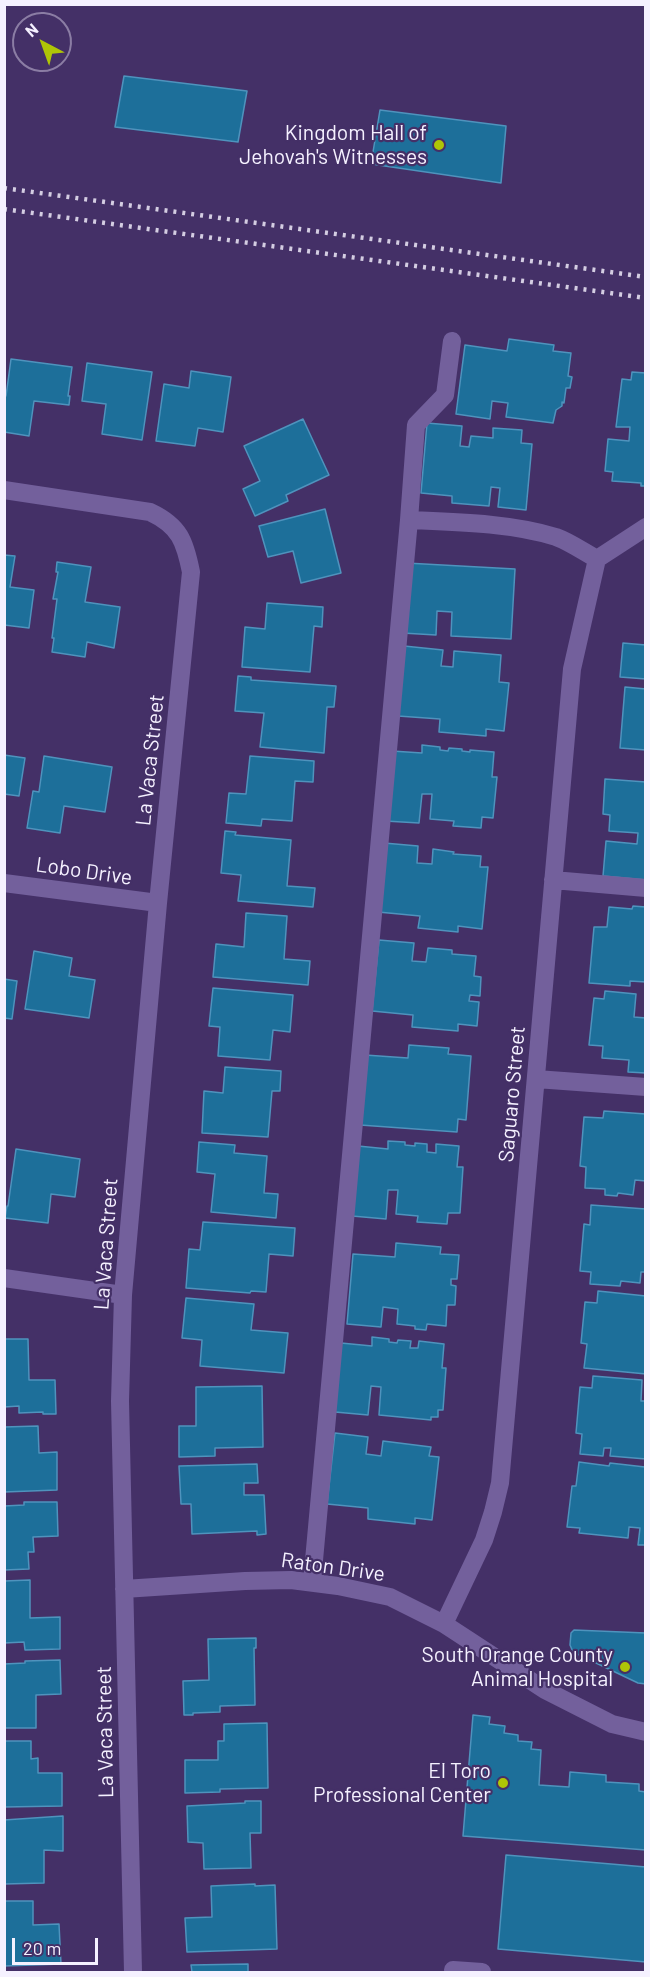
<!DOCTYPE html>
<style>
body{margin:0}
#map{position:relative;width:650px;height:1977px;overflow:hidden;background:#443067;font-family:Barlow,sans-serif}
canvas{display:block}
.frame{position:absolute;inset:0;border:6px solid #f5f1ff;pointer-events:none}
.north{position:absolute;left:12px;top:12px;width:60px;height:60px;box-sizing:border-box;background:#443067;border:2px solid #8b7da4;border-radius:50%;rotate:319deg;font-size:16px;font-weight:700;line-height:24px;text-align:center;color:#f5f1ff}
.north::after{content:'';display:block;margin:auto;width:21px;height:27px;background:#afc506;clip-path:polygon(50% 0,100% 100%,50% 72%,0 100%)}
.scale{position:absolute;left:12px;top:1938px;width:86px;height:27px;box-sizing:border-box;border:3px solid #f5f1ff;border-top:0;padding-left:8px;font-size:18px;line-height:21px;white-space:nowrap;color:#f5f1ff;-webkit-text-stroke:4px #443067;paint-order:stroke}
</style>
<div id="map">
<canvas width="650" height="1977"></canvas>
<div class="frame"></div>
<div class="north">N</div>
<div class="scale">20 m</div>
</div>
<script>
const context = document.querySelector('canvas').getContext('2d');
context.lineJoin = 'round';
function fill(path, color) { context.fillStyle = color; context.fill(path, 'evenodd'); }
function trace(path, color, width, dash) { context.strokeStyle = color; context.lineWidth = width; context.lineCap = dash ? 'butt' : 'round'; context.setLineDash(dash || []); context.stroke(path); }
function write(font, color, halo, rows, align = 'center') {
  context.font = font + ' Barlow,sans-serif'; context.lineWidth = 4.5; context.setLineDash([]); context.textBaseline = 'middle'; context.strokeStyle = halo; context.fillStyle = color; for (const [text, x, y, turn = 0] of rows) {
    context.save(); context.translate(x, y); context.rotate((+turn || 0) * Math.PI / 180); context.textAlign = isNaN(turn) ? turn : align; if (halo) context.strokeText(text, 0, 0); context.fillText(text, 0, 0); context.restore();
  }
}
const building = new Path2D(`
 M124,76l123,15 -9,51 -123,-15z
 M380,110l126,16 -5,57 -130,-19z
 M509,339l45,6 -1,6 18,2 -3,23 4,1 -2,11h-4l-2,15 -2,-1v4l-6,4 -3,13 -47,-6 2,-14 -16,-2 -2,18 -34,-5 9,-69 42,6z
 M11,359l61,8 -4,29h2l-1,9 -35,-4 -5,35 -25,-4v-36h2z
 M87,363l65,9 -10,68 -40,-6 4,-30 -24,-3z
 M191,371l40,6 -8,55 -25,-4 -3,18 -39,-5 8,-57 25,4z
 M632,372l14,1v113h-5v-3l-29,-2 1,-9 -8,-1 3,-32 21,2 1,-14h-14l6,-48 9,1z
 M303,419l26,56 -43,20 2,6 -33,15 -12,-27 17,-8 -16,-35z
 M427,423l35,3 -2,20 9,1 2,-11 22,2v-10l29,2 -1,13 11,1 -6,66 -28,-3 2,-19 -9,-1 -2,19 -37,-3v-7l-31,-3z
 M325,509l16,64 -40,10 -8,-32 -25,6 -9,-31z
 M4,555l11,1 -5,31 24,3 -5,38 -25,-3z
 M57,562l34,5 -6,35 35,5 -6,41 -27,-6 -2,15 -33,-5 2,-14h-2l5,-39h-4l5,-27h-2z
 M406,563l109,6 -4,70 -60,-3 1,-24 -15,-1 -1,24 -34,-2z
 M267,603l56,4 -1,20 -8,-1 -4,46 -68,-5 3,-40 20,2z
 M623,643l23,2v34l-26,-2z
 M404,646l39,4 -2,16 12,1 1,-16 47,4 -2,27 10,1 -5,48 -18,-2v7l-47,-4 1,-13 -42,-3z
 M238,676l13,1v3l85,6 -2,21h-7l-3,46 -64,-6 4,-34 -29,-2z
 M625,687l21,2v61l-26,-2z
 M422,745l18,2v3l8,1 1,-3 13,1v2l8,1v-2l24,2 -2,25h5l-4,41 -11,-1 -1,11 -28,-2 1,-5 -24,-2 2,-25h-10l-3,29 -34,-2 7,-70 30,2z
 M4,755l21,3 -6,38 -15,-2z
 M44,756l68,11 -7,45 -41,-6 -4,27 -33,-5 6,-37 6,1z
 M250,756l64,5 -1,21 -18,-1 -3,40 -30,-2 -1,7 -35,-3 3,-30 17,1z
 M605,779l41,3v98l-43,-4 3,-35 31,3 1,-11 -29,-2 1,-16 -7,-1z
 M225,831l11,1 -1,3 56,5 -4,46 28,2 -2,19 -75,-6 3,-26 -20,-2z
 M384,843l34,3 -1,17 15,1 1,-15 21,3 -1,2 28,2 -1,11h8l-6,62 -24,-3v6l-40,-4 2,-12 -42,-4z
 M633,906l13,1v75l-16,-1v5l-41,-3 5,-56h13l2,-20 23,2z
 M246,913l41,3 -3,43 26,2 -2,24 -95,-8 3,-33 28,3z
 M379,940l35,3 -2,18 14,1 2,-14 24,2v4l24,2 -2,20 7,1 -1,19 -10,-1 -1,6 10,1 -2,24 -19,-2v7l-46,-4 1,-12 -41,-4z
 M34,951l38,7 -3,18 26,4 -6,38 -64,-9z
 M4,979l13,2 -5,38 -8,-1z
 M213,988l80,7 -3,37 -17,-2 -3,30 -52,-4 2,-29 -11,-1z
 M605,991l31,3 -2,23 12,1v55l-18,-1 1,-12 -27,-2 1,-12 -14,-1 5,-47 10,1z
 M409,1045l40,3 -1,6 23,2 -5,64 -8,-1 -1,13 -97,-7 5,-70 43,3z
 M225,1067l56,4 -1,20h-8l-4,46 -66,-4 2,-42 19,2z
 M604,1111l42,3v67l-11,-1 -2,15 -15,-2 -1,3 -12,-1v-6l-20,-1 1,-21 -6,-1 4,-49 19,1z
 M388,1141l17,1v3l10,1v-3l12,1v8l9,1v-9l23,2 -2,21h6l-3,46h-12l-1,11 -30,-2 1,-6 -22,-2 2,-24h-10l-2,29 -34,-3 6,-70 30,3z
 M199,1142l36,3 -1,8 33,3 -3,37 14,1 -2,24 -65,-6 4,-38 -18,-2z
 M16,1149l64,10 -5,38 -24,-3 -3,29 -43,-5 2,-12h1z
 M591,1205l55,4v63h-5l-1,11 -19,-2 -1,5 -30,-2 1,-12 -11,-1 4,-47 6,1z
 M203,1222l92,6 -2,28 -24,-2 -3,38 -15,-1 -1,2 -64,-5 3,-39 11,1z
 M396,1243l45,4 -1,7 19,1 -2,24h-6v6l5,1 -1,19h-8l-1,21 -19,-2 -1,6 -11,-1v-3l-18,-2 1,-15 -15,-2 -2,20 -34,-3 6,-70 42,3z
 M598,1291l48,5v78l-62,-6 3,-24 -6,-1 4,-41 12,1z
 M186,1298l68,6 -3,26 37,3 -4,40 -84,-7 2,-26 -20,-2z
 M372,1337l17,2v3l8,1 1,-3 13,1 -1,7h8l1,-7 25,3 -2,24h4l-3,42h-5v7h-7v3l-52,-5 2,-28 -10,-1 -3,29 -33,-3 6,-69 31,3z
 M4,1339h24l1,41h26l1,34h-13v-2l-24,1v-7l-15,1z
 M593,1376l49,4 -1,21h5v58l-36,-3 1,-8h-7l-1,8 -23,-2 2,-20 -6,-1 4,-46 12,1z
 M262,1386l1,61 -48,1v8l-36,1v-31h17v-39z
 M38,1426l1,27 18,-1v38l-53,2v-65z
 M335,1433l33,4 -2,17 15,2 2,-15 48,6 -2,9 10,1 -7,63 -17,-2v6l-47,-5v-11l-41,-4z
 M579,1462l30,4 1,-3 35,4 1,78h-8l2,-17 -11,-1 -1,11 -49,-5 1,-5 -13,-1 5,-41h4z
 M257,1464l1,19h-14v12h20l2,39 -9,1v-4l-65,3 -1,-30h-10l-2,-38z
 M24,1502h33l1,34 -25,1 1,15h-6l1,17 -25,1v-64l20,-1z
 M30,1580v38l30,-1v32l-35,1 -1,-8 -20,1v-62z
 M574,1630l72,3v51l-8,-1 -65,-31 -3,-7 1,-12z
 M256,1638v10h-2l1,57 -35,1v6l-27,1v2h-9l-1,-34 26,-1 -1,-41z
 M60,1660l1,34 -25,1v33h-32v-64l21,-1v-2z
 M473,1715l17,2 -1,7 16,2 -1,7 14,2v6l14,1 -1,7 10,1 -2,35 30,2 1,-15 36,3v7l33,2v7l7,1v58l-183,-14z
 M267,1723l1,65 -48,1v3l-35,1v-33h33v-19h6v-17z
 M4,1741h27v18l7,-1v15h24v33l-58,1z
 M245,1801h16v32h-11l1,35 -47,1 -1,-26 -15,-1 -1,-36 58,-3z
 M63,1816v35l-19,-1v33l-40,1v-64z
 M506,1855l140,12v95l-148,-13z
 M255,1884v2l20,-1 2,64 -90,3 -2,-34 27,-1 -1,-31z
 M4,1901h29v24l26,-1 2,40 -57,2z
 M248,1964v8h-56l-1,-7z`);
fill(building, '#1d6f9a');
trace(building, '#4f93bd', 1.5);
trace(new Path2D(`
 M4,490l146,22c30,14 35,30 41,60l-33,331 -35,392 -3,106 13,571
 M409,520l7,-95 29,-30 7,-54
 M597,559l49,-32
 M553,880l93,8
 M4,883l154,20
 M536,1079l110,8
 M4,1278l119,17
 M312,1582l97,-1062c47,2 102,3 147,17 14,5 28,15 41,22
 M124,1589l121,-8 46,-1 47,6 52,11 54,27 101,66 67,34 34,8
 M444,1624l40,-84 9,-28 7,-29 72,-814 25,-110
 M453,1970l29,2`), '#73609c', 18);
trace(new Path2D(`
 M4,188l642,89
 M4,209l642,89`), '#d4cde2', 4.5, [3, 6]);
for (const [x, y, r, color] of [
 [439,145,6,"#afc506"],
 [625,1667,6,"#afc506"],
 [503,1783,6,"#afc506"]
]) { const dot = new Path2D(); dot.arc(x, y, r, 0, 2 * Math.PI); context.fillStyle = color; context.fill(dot); trace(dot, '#443067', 2); }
write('21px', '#f5f1ff', '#443067', [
 ["Kingdom Hall of",427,133],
 ["Jehovah's Witnesses",427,157],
 ["South Orange County",613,1655],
 ["Animal Hospital",613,1679],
 ["El Toro",491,1771],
 ["Professional Center",491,1795]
], 'right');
write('21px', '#f5f1ff', '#443067', [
 ["La Vaca Street",150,760,-84],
 ["Lobo Drive",84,871,8],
 ["Saguaro Street",512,1094,-85],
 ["La Vaca Street",106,1244,-86],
 ["Raton Drive",333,1567,8],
 ["La Vaca Street",105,1732,-91]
]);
</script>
